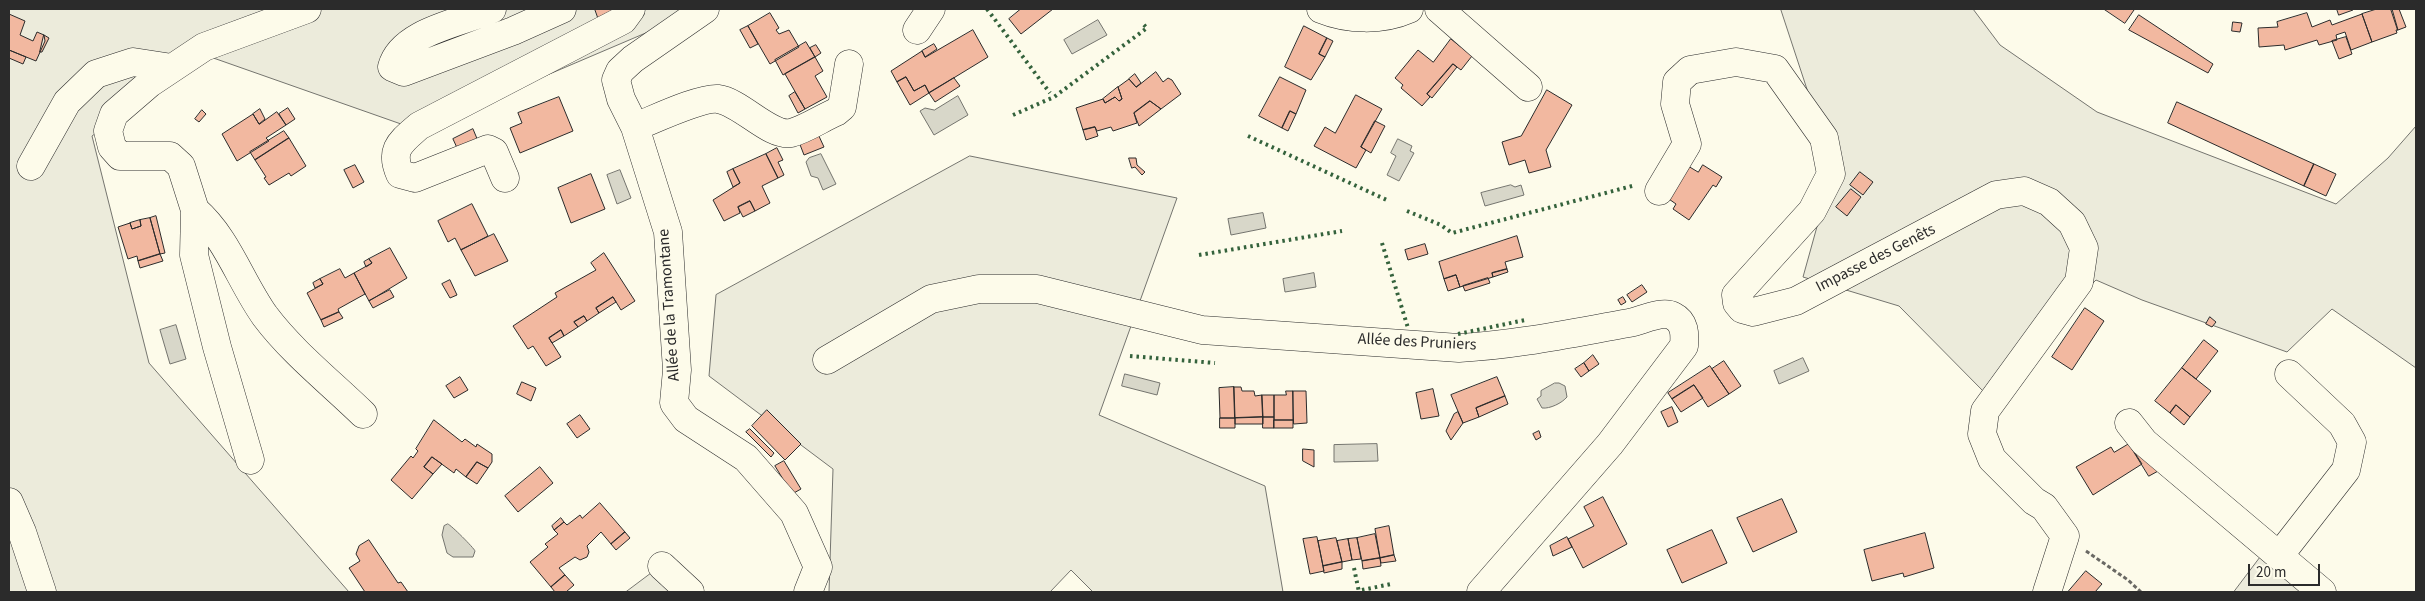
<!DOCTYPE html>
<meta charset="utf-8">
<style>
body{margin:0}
#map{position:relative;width:2425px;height:601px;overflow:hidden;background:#fdfbea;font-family:"Source Sans 3",sans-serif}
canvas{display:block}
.frame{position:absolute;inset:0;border:10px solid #2b2b2b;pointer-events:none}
.scale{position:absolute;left:2248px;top:564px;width:72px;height:22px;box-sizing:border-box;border:2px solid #2b2b2b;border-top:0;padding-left:6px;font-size:15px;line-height:18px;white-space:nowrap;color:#2b2b2b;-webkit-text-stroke:4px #fdfbea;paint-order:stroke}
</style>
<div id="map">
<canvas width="2425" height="601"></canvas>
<div class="frame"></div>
<div class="scale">20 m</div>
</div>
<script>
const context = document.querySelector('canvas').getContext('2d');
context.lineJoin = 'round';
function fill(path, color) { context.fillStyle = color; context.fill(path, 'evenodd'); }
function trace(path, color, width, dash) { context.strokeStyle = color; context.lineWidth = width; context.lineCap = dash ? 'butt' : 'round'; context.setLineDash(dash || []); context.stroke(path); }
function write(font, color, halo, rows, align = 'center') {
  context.font = font + ' "Source Sans 3",sans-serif'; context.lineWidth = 4; context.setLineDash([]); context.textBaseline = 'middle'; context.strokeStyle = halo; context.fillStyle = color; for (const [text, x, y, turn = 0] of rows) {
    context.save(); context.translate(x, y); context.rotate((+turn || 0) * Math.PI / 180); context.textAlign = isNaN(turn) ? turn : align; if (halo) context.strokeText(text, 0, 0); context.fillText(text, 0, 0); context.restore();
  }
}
const green = new Path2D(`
 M9,9h693l-237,101 -64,14 -199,-70 -110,82 57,227 200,229h-340z
 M1781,9h192l27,36 97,67 239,92 52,-46 28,-32v242l-84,-59 -45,43 -145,-52 -46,-20 -112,112 -85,-86 -96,-29 30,-108z
 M970,156l207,42 -78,217 166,71 18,106h-190l-22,-22 -21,22h-221l4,-123 -124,-93 7,-81z
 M2262,555l45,37h-73z
 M657,569l24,23h-55z`);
fill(green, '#ecebdb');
trace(green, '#74746e', 1);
const water = new Path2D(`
 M1098,20l9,15 -35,19 -8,-14z
 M958,96l10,19 -34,20 -14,-24 5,-3 9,2z
 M1398,139l14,7 -2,5 4,2 -15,28 -12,-6 9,-19 -5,-3z
 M821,154l15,30 -13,6 -5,-12 -7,-2 -5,-14 3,-4z
 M620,170l11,28 -14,6 -10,-29z
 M1511,185l4,2 6,-2 3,10 -39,11 -4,-13z
 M1263,213l3,15 -35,7 -3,-16z
 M1314,273l2,14 -31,5 -2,-13z
 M176,325l10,34 -16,5 -10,-34z
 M1803,358l6,13 -30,13 -5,-13z
 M1125,374l35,9 -3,12 -35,-9z
 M1555,383h4l6,3 2,11c-5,6 -17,12 -25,11l-5,-9 4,-3v-5z
 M1377,444l1,17 -44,1v-17z
 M448,524c3,1 26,24 27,27l-2,6h-20l-6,-4 -5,-18 2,-9z`);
fill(water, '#d8d7c9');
trace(water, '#74746e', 1);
const building = new Path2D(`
 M595,9h22l-17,14z
 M1021,9h32l-32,25 -12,-15z
 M2104,9h28l2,1 -9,13z
 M2337,9h16v1l-14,5z
 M2377,9h15l6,21h-2l1,3 -25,9 -10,-28z
 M2391,9h8l7,18 -8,3z
 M770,13l9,15 -3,2 3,4 10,-4 10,17 -29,17 -22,-38z
 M2307,13l5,14 18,-7 2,5 30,-11 10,28 -21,8 -6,-18 -9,3 1,5 -18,5 -2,-5 -32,10 -1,-5 -25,2 -1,-19 20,-1 -1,-5z
 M9,14l16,7 -5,14 13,6 4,-9 7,3 1,6 -9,20 -27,-11z
 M2139,15l74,49 -5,9 -79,-43z
 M2233,22l9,1 -2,9 -8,-1z
 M748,26l10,18 -8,4 -10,-18z
 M1304,26l23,12 -8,16 6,3 -14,23 -26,-13z
 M973,30l15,27 -59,36 -4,-8 -11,6 -8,-14 -9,5 -6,-11 31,-20 3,6z
 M44,35l5,3 -7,14h-2z
 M2346,37l6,17 -13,5 -7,-18z
 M1327,38l6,3 -8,16 -6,-3z
 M1451,39l21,17 -11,14 -8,-6 -26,30 3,3 -8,9 -21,-18 2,-3 -8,-7 23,-28 15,12z
 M806,42l9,15 -32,18 -8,-15z
 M934,44l3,5 -12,8 -3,-6z
 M816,45l5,8 -6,4 -5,-9z
 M9,50l17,7 -3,7 -14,-6z
 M815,57l8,14 -8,5 12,21 -22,12 -20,-35z
 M1453,64l4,3 -25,31 -5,-4z
 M1156,72l7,10 5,-4 4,2 9,14 -20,15 -11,-8 -16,12 3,10 -24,8 -2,-4 -14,4 -2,-4 -12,3 -7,-22 27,-9 2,4 10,-6 4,4 3,-2 -4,-12 11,-8 7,8z
 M1135,74l6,9 -5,4 -7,-8z
 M906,77l8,14 11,-6 4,8 -19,12 -13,-23z
 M1280,77l26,13 -10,24 -6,-3 -8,17 -23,-12z
 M954,78l6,8 -25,16 -6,-9z
 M1118,87l4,12 -3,2 -4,-4 -10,6 -2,-4z
 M1547,90l25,15 -26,45 5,17 -22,6 -4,-13 -16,5 -7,-23 19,-6z
 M795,92l10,17 -7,4 -9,-17z
 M1356,95l26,14 -21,38 5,3 -10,18 -42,-22 11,-19 10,6z
 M559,97l14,34 -53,22 -10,-25 12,-5 -4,-10z
 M1150,101l11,8 -22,17 -5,-13z
 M2177,102l137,62 -10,22 -136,-63z
 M288,108l7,11 -9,6 -7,-11z
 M260,109l5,10 -6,5 -6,-10z
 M202,110l4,4 -7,8 -4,-3z
 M1290,111l6,3 -8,17 -6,-3z
 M277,112l9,13 -20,13 3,3 -32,20 -15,-27 31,-20 6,10z
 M1375,121l10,5 -14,27 -10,-6z
 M1095,127l3,9 -12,4 -3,-10z
 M473,129l5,12 -20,9 -5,-11z
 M284,131l5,7 -34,22 -5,-8z
 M818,134l6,13 -20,8 -5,-13z
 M289,138l17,28 -15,10 -2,-3 -20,12 -5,-7 2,-1 -11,-17z
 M777,148l6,12 -5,2 6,13 -6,3 -12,-24z
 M766,154l12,24 -16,8 8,17 -15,8 -5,-10 -12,6 2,6 -16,8 -11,-21 27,-17 -7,-14z
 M1129,158h7l1,7 8,7 -3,3 -7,-8 -3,1z
 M2314,164l22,10 -10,22 -22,-10z
 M355,165l9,17 -11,6 -9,-18z
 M1703,165l19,12 -6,10 -3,-2 -24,35 -16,-11 3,-5 -10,-7 22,-31 10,6z
 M733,169l7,14 -7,4 -6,-15z
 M1860,172l13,10 -10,13 -13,-10z
 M591,174l14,35 -34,14 -13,-35z
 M1851,189l10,8 -14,19 -11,-9z
 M750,201l5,10 -12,6 -5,-10z
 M472,204l16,32 -27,14 -6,-12 -7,4 -10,-21z
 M156,216l9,37 -5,1 -10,-36z
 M150,218l10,36 -22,7 -1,-5 -9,3 -10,-32 12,-4 2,6 9,-3 -1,-6z
 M140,220l1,6 -9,3 -2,-6z
 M494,234l14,27 -33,15 -14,-26z
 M1517,236l6,21 -18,5 2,7 -15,4 1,4 -33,10 -4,-12 -12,4 -5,-17z
 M1425,244l3,10 -20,6 -3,-10z
 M390,248l17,30 -38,23 -15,-28 18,-10 -3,-4z
 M604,253l31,48 -14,9 -8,-13 -17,11 3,5 -12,8 -3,-5 -10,6 4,5 -14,9 -3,-6 -12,8 12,19 -15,9 -13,-20 -5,3 -15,-23 44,-29 -2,-4 41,-23 -5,-7z
 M160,254l3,7 -23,7 -2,-7z
 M369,259l3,4 -6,4 -2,-5z
 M340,269l5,9 9,-5 11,21 -27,15 1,3 -18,8 -14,-27 16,-9 -3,-5z
 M1507,269l1,3 -15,5 -1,-4z
 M1456,275l4,12 -12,4 -4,-12z
 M1488,278l2,5 -25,8 -2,-5z
 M320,279l3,5 -8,4 -2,-5z
 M450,280l7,15 -7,3 -8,-14z
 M1642,285l5,7 -15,10 -5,-7z
 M390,290l4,7 -21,11 -4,-7z
 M613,297l3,5 -17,11 -3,-5z
 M1623,297l3,5 -5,3 -3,-5z
 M2085,308l19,13 -32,49 -20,-13z
 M339,312l4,6 -19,9 -3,-7z
 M584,316l3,5 -9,6 -4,-5z
 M2210,317l6,5 -4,5 -6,-3z
 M561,330l3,6 -12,7 -3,-5z
 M2204,340l14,11 -22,28 -14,-11z
 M1593,355l6,9 -10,7 -5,-8z
 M1724,361l17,25 -12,8 -17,-25z
 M1584,363l5,8 -8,6 -6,-8z
 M1710,366l19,28 -21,13 -14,-22 -22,14 -4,-6z
 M2182,368l29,23 -21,26 -14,-12 -6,8 -15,-12z
 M460,377l8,13 -14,8 -8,-12z
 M1497,377l8,19 -29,12 3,9 -16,6 -12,-28z
 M522,382l14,6 -5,13 -14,-7z
 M1694,385l9,13 -22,14 -9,-13z
 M1234,387h7l1,4h12l1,5 7,-1 1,22 -28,1z
 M1234,387l1,31h-15l-1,-30z
 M1433,389l6,27 -18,3 -5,-26z
 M1286,391h7v29h-19v-25h12z
 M1293,391h13l1,32 -13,1z
 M1262,395h12v22h-11z
 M1505,396l3,8 -29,13 -3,-9z
 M2176,405l14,12 -6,8 -14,-12z
 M1672,407l6,15 -10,5 -7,-15z
 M767,410l34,34 -16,16 -33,-34z
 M1458,412l5,11 -12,17 -5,-9 8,-17z
 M580,415l10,14 -13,9 -10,-14z
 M1263,417h11v11h-11z
 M1263,417v7h-28v-6z
 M1220,418h15v10h-15z
 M434,420l28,22 3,-3 11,8 1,-3 15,10v8l-4,6 -11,-6 -11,15 -10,-8 -2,4 -22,-16 -8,10 9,7 -21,25 -21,-19 20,-24 2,2 5,-7 -2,-2z
 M1274,420h19v8h-19z
 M750,429l24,24 -3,4 -25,-25z
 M1539,431l2,6 -5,3 -3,-6z
 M2129,444l13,20 -49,31 -17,-28 35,-20 3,5z
 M2129,444l31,26 -11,6z
 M1303,449l11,1v17l-11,-6z
 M432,457l10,7 -9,10 -9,-7z
 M784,461l17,28 -9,5 -17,-28z
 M477,462l11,6 -11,16 -11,-7z
 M540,467l13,16 -35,29 -13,-16z
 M1603,497l24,47 -44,24 -15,-29 26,-13 -10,-19z
 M1782,499l15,33 -44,20 -16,-34z
 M600,503l25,29 -14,12 -10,-12 -14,14 2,6 -2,5 -7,3 -5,-3 -16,11 6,7 -14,12 -21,-25 18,-15 -3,-3 13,-10 -4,-4 10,-8 3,3 13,-10 2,3z
 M561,518l3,4 -10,8 -2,-4z
 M1389,526l5,29 -14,3 -5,-29z
 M1712,530l15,33 -45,20 -15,-33z
 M625,532l5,6 -14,12 -5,-6z
 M1925,533l9,35 -30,9 -1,-4 -31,8 -8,-31z
 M1375,534l5,24 -18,3 -5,-23z
 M1317,537l7,34 -14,3 -7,-35z
 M1567,537l5,10 -19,9 -3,-10z
 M1336,538l6,24 -19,4 -5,-25z
 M1357,538l4,21 -9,1 -4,-21z
 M1348,539l4,21 -10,2 -5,-21z
 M369,540l29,43 3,-1 7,10h-43l-16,-24 11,-7 -4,-7 3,-8z
 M1394,555l2,6 -15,2 -1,-5z
 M1380,558l1,8 -18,3 -1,-8z
 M1342,562v7l-18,4 -1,-7z
 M2086,571l16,13 -7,8h-27z
 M565,575l9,10 -8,7h-11l-4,-5z`);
fill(building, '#f2b8a0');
trace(building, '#2b2b2b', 1);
const minor = new Path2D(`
 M492,9c-31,14 -90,22 -100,58l12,5 109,-41 49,-22
 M705,9l-72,50 -13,12 -4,9 5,19 14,28 33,105 9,138 -3,33 12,16 60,39 48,55 24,54 -10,25
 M1321,9c27,11 61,12 88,0
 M1439,9l89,78
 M917,30l14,-21
 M635,127c18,-7 66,-30 83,-28 23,3 52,38 73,34 15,-4 31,-15 45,-21l6,-5 7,-43
 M31,166l36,-64 29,-28 37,-12 39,6
 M505,178l-11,-26 -6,-3 -73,29 -15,-4c-11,-25 1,-32 19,-48l204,-106 8,-11
 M1659,191l28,-47 -12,-40 2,-22 13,-12 46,-8 39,7 49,69 7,36 -19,37 -76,84 1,8 5,6 11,3 43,-11 200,-106 28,-4 25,11 23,21 12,25 -5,34 -94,129 -3,23 10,25 42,42 10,6 21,29 -18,56
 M195,210c33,29 45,71 70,106 27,36 65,66 98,98
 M827,360l104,-61 48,-10h58l165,41 257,18c57,-3 113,-15 170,-25 12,-2 33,-13 44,-7 12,6 12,18 11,30l-74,98 -129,148
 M2129,423l15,19 178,150
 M250,460l-33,-113 -23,-92 1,-45 -14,-44 -11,-10h-50l-8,-9 -4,-16 6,-17 36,-31 54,-36 103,-38
 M9,502l13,30 20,60
 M2279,556l67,-86 6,-28 -10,-18 -53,-50
 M662,566l28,26`);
trace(minor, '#2b2b2b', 29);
trace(new Path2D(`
 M2086,551l42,29 13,12`), '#6a6964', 3, [4, 2.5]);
trace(minor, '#fdfbea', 28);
trace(new Path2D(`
 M987,9l63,84
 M1013,115l41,-18 93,-69 -5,-5
 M1248,136l141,65
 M1407,211l34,14 11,8 184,-48
 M1382,243l26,85
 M1199,255l143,-24
 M1458,334l67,-14
 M1130,356l85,7
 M1354,568l5,24
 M1362,590l29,-6`), '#34623c', 4, [2.5, 4]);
write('16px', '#2b2b2b', '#fdfbea', [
 ["Impasse des Genêts",1876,259,-27],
 ["Allée de la Tramontane",670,305,-94],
 ["Allée des Pruniers",1417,343,3]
]);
</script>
